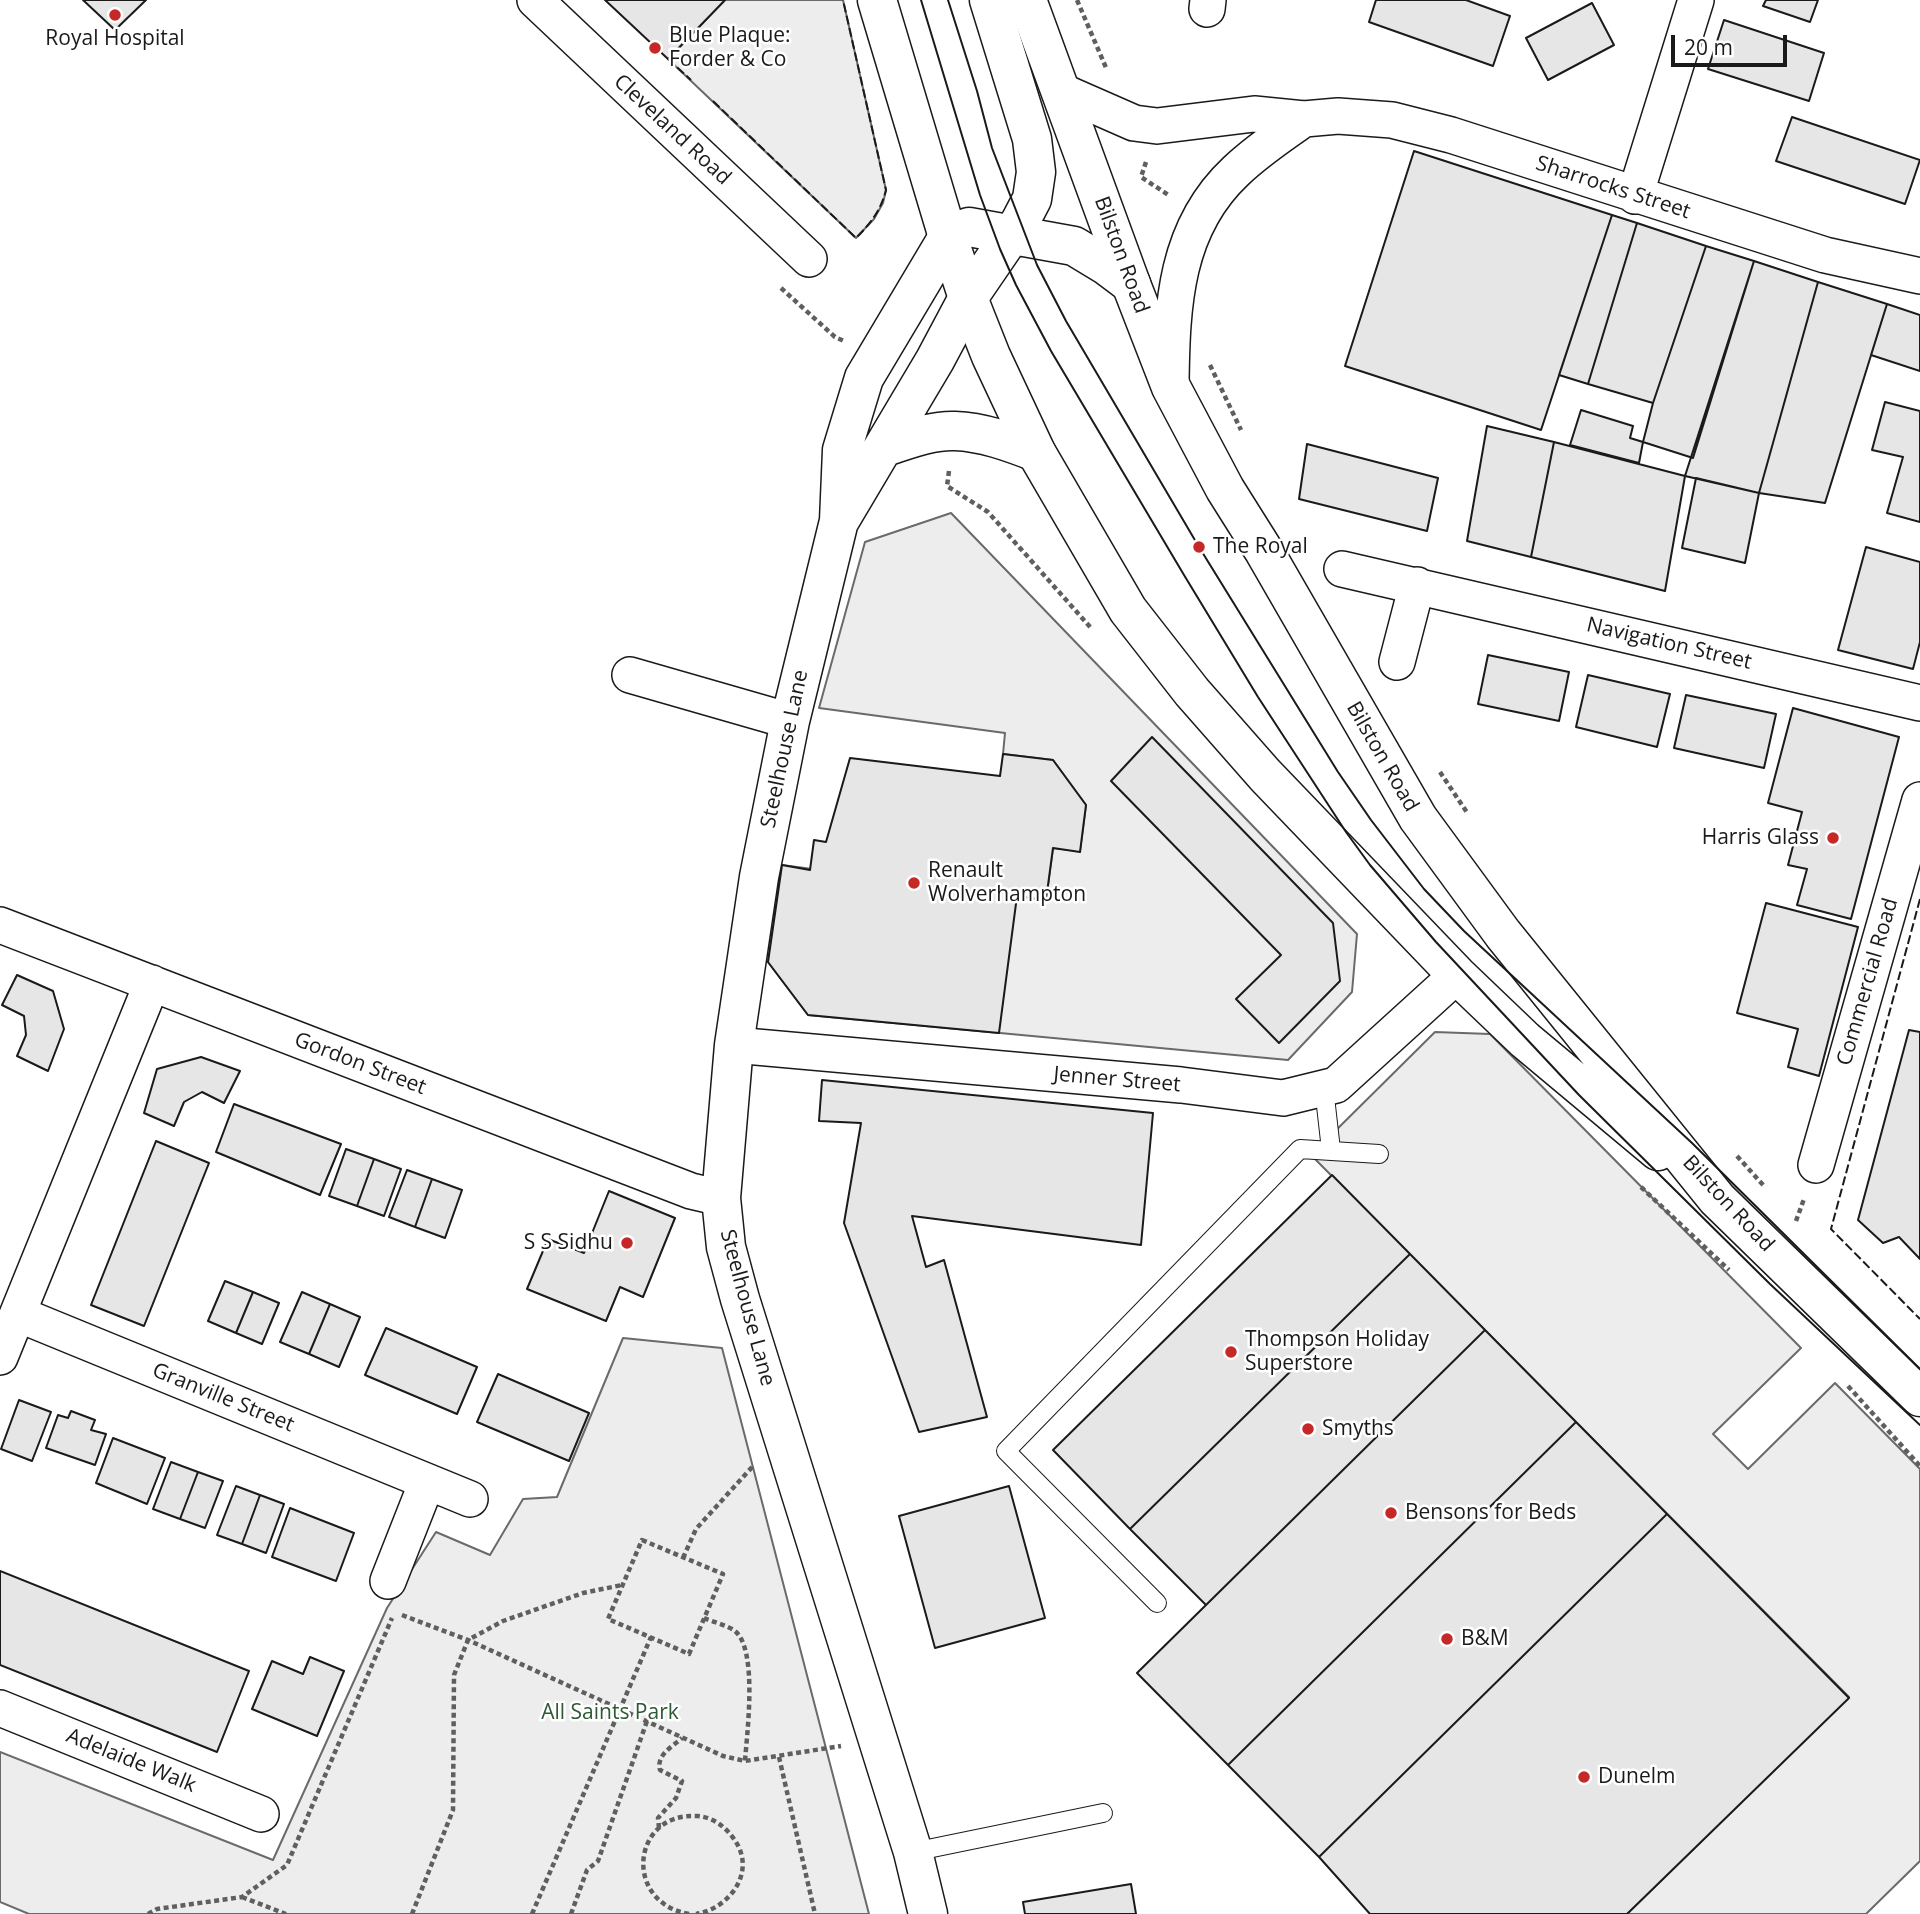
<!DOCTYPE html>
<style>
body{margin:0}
#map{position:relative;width:1920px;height:1914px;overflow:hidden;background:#fff;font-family:"Open Sans",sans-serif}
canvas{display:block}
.scale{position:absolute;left:1671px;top:35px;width:116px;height:32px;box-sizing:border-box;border:4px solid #1a1a1a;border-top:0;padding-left:9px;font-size:21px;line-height:24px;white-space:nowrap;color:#1a1a1a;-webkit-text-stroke:5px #fff;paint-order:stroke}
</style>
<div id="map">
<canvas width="1920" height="1914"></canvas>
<div class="scale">20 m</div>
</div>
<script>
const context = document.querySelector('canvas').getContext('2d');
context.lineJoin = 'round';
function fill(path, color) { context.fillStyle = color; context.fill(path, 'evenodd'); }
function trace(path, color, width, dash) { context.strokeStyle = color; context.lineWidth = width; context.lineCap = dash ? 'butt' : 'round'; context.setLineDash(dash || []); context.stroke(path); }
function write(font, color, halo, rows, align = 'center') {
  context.font = font + ' "Open Sans",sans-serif'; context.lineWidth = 5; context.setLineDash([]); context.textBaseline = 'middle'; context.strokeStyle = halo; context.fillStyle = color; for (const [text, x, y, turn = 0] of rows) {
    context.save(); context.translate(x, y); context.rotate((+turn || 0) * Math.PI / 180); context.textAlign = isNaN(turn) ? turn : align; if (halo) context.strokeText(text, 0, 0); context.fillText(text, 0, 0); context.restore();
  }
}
const built = new Path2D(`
 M725,0h118l43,190 -3,13 -9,16 -18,19 -188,-179z
 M951,513l406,421 -5,58 -64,68 -480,-45 -40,-53 14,-97 264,35 7,-52 27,3 6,-46 -33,-45 -50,-6 2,-21 -186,-25 46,-166z
 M1435,1032l55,2 311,314 -88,86 35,35 87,-86 85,86v392l-54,53h-239l222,-217 -538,-542z
 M623,1338l99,10 147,566h-840l-29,-12v-150l273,108 114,-252 49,-76 54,23 33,-56 34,-2z`);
fill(built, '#ededed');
trace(built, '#6a6a6a', 2);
const building = new Path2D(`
 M83,0h63l-31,30z
 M605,0h120l-57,59z
 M1376,0h90l44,16 -17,50 -124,-44z
 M1766,0h52l-8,22 -47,-16z
 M1592,3l22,42 -66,35 -22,-42z
 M1724,20l100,33 -15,48 -101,-32z
 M1792,117l128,43 -15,44 -129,-43z
 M1414,151l198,64 -71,215 -196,-64z
 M1612,215l25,8 -49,161 -29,-9z
 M1637,223l69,23 -53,157 -65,-19z
 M1706,246l48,15 -61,197 -50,-16 10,-39z
 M1754,261l64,21 -59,211 -74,-17z
 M1818,282l69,22 -62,199 -66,-10z
 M1887,304l33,11v56l-49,-16z
 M1885,402l35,9v111l-33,-9 16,-56 -31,-7z
 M1581,410l52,16 -3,12 13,4 -4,21 -69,-18z
 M1487,426l67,16 -23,115 -64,-16z
 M1554,442l131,34 -20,115 -134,-34z
 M1307,444l131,34 -11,53 -128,-32z
 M1696,478l63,15 -14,70 -63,-15z
 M1866,547l54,15v80l-7,27 -75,-19z
 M1488,655l81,17 -10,49 -81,-17z
 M1588,675l82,19 -13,53 -81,-20z
 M1686,695l90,19 -12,54 -90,-20z
 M1793,708l106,29 -48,182 -54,-14 10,-36 -19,-4 14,-53 -34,-9z
 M1152,737l181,186 7,58 -61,62 -43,-44 45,-44 -170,-174z
 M1003,754l50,6 33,45 -6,47 -27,-4 -7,52 -29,-4 -18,137 -191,-18 -40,-53 14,-97 28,5 4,-30 12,2 24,-84 150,18z
 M1766,903l92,24 -39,149 -31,-9 10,-38 -61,-16z
 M17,975l36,16 11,38 -16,42 -31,-15 9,-21 -2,-19 -22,-11z
 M1909,1030l11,2v227l-21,-22 -16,6 -25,-23z
 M201,1057l39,14 -16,32 -22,-11 -18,10 -10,24 -30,-13 13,-44z
 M822,1080l331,33 -12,132 -229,-29 14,51 18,-7 43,157 -68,15 -75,-209 17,-100 -42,-2z
 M234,1104l107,40 -21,51 -104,-43z
 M156,1141l53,22 -65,163 -53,-21z
 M346,1149l28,10 -17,47 -28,-10z
 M374,1159l27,10 -17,47 -27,-10z
 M407,1170l25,9 -17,48 -26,-10z
 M1332,1175l78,79 -280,275 -77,-79z
 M432,1179l30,11 -17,48 -30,-11z
 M609,1191l66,27 -32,79 -23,-10 -14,34 -79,-32 21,-50 36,14z
 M1410,1254l75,76 -279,275 -76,-76z
 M225,1281l28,11 -17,41 -28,-12z
 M253,1292l26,11 -17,41 -26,-11z
 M302,1292l28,12 -21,50 -29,-12z
 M330,1304l30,13 -21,50 -30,-13z
 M386,1328l91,39 -20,47 -92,-39z
 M1485,1330l91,92 -348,343 -91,-92z
 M498,1374l91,39 -20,48 -92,-39z
 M19,1400l32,12 -19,49 -31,-12z
 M71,1411l24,9 -4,10 15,4 -11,31 -49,-17 12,-33 10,3z
 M1576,1422l91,92 -348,343 -91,-92z
 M113,1438l52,20 -18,46 -51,-21z
 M171,1462l27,10 -18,47 -27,-10z
 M198,1472l25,9 -18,47 -25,-9z
 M236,1486l24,9 -18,49 -25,-9z
 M1009,1486l36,132 -110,30 -36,-132z
 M260,1495l24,9 -18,49 -24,-9z
 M290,1508l64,25 -18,48 -64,-24z
 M1667,1514l182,184 -222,216h-257l-51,-57z
 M0,1571l249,100 -32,81 -217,-87z
 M310,1657l34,14 -27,65 -65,-27 20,-48 31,13z
 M1131,1884l5,30h-111l-2,-12z`);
fill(building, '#e6e6e6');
trace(building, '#1a1a1a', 2);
const service = new Path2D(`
 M1324,1088l7,62
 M1157,1603l-151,-152 294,-302 79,5
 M913,1852l190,-39`);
const minor = new Path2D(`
 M535,0l274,259
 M1207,9l1,-9
 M1061,91l73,32 23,3 97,-12 50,5 34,-3 54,4 59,15 374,120 95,21
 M1635,196l61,-196
 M1171,383c1,-78 4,-155 65,-212 21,-20 45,-36 68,-52
 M1342,569l578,134
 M1397,662l20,-77
 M630,675l160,46
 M0,925l691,266 30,7
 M734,1045l447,40 102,13 53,-13 121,-110
 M1816,1165l104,-365
 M18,1314l452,185
 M0,1357l152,-374
 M388,1581l39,-99
 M0,1708l261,106`);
const tertiary = new Path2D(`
 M884,447c23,-7 47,-17 71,-16 28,1 55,11 81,21
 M840,520l95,-160 33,-62 52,-76 12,-23 4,-27 -4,-33 -43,-139
 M928,1914l-15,-62 -173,-553 -14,-52 -5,-49 13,-153 25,-168 31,-156 49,-200 3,-71 22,-72 84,-141 6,-5 15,-5 105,19 33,20 24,18`);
const trunk = new Path2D(`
 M877,0l71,237 20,61 23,58 45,96 92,158 64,82 73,83 192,200 68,65 133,111
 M1027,0l104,284 40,103 54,102 39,62 154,267 85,116 214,265 203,198`);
trace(service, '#1a1a1a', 20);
trace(minor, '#1a1a1a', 38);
trace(tertiary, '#1a1a1a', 41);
trace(trunk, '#1a1a1a', 41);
trace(new Path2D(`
 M1077,0l30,70
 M1146,162l-5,15 29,19
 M781,288l54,49 9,4
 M1210,365l31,65
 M949,471l-2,15 41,26 103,116
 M1440,772l28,42
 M1737,1156l27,30
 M1641,1187l88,83
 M1796,1221l8,-22
 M1848,1386l72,80
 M642,1540l81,34 -34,80 -81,-35z
 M683,1558l13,-29 57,-63
 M402,1615l66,25 255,116 22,5 96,-15
 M704,1618c9,4 23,7 31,13 23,19 12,102 10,130
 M779,1757l36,157
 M659,1828l-1,-10 18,-20 6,-17 -22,-11c-4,-15 12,-23 22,-32
 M242,1897l44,17
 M148,1914l9,-5 85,-12 45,-32 105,-247
 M412,1914l41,-104 1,-135 14,-35 35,-19 80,-28 39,-8
 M532,1914l119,-277
 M571,1914l16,-44 11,-9 49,-140
 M689,1914c-67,-12 -57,-102 8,-98 17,1 30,12 39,26 20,32 -8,67 -40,72`), '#5f5f5f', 4.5, [5, 3.5]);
trace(service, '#fff', 18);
trace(minor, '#fff', 35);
trace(tertiary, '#fff', 38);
trace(trunk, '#fff', 38);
trace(new Path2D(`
 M921,0l59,195 20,54 16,36 35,66 133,224 74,122 88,135 24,33 66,77 143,153 191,189 150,141
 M948,0l29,91 15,57 45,117 29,56 133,226 139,225 33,48 53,69 40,42 228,212 228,226`), '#1a1a1a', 2);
trace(new Path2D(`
 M668,59l23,21
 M713,101l143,137c15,-15 25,-28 30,-48l-43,-190
 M1920,899l-89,330 89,90`), '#1a1a1a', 2, [9, 3.5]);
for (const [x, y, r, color] of [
 [115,15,7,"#c62828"],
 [655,48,7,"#c62828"],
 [1199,547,7,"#c62828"],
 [1833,838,7,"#c62828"],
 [914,883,7,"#c62828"],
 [627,1243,7,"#c62828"],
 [1231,1352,7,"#c62828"],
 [1308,1429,7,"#c62828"],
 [1391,1513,7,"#c62828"],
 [1447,1639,7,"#c62828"],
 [1584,1777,7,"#c62828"]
]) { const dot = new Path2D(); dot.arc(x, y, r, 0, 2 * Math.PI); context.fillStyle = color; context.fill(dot); trace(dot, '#fff', 2.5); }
write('21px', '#1a1a1a', '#fff', [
 ["Blue Plaque:",669,36],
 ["Forder & Co",669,60],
 ["Royal Hospital",115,39,"center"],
 ["The Royal",1213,547],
 ["Harris Glass",1819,838,"right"],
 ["Renault",928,871],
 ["Wolverhampton",928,895],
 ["S S Sidhu",613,1243,"right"],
 ["Thompson Holiday",1245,1340],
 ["Superstore",1245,1364],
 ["Smyths",1322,1429],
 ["Bensons for Beds",1405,1513],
 ["B&M",1461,1639],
 ["Dunelm",1598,1777]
], 'left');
write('21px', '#1a1a1a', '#fff', [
 ["Cleveland Road",672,130,43],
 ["Sharrocks Street",1613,188,18],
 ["Bilston Road",1121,255,70],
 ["Navigation Street",1669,644,13],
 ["Steelhouse Lane",785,749,-78],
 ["Bilston Road",1382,757,60],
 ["Commercial Road",1868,982,-74],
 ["Gordon Street",360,1064,21],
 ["Jenner Street",1117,1080,5],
 ["Bilston Road",1728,1204,47],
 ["Steelhouse Lane",747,1308,75],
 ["Granville Street",223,1398,22],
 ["Adelaide Walk",131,1761,22]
]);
write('21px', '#2b5a34', '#fff', [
 ["All Saints Park",610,1713]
]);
</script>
